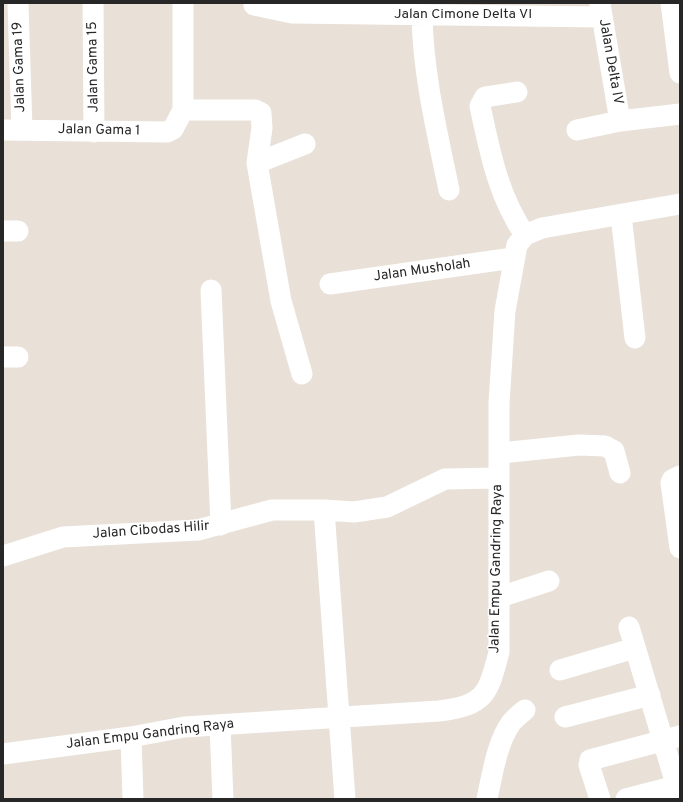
<!DOCTYPE html>
<style>
body{margin:0}
#map{position:relative;width:683px;height:802px;overflow:hidden;background:#e9e0d8;font-family:Overpass,sans-serif}
canvas{display:block}
.frame{position:absolute;inset:0;border:4px solid #272727;pointer-events:none}
</style>
<div id="map">
<canvas width="683" height="802"></canvas>
<div class="frame"></div>
</div>
<script>
const context = document.querySelector('canvas').getContext('2d');
context.lineJoin = 'round';
function trace(path, color, width, dash) { context.strokeStyle = color; context.lineWidth = width; context.lineCap = dash ? 'butt' : 'round'; context.setLineDash(dash || []); context.stroke(path); }
function write(font, color, halo, rows, align = 'center') {
  context.font = font + ' Overpass,sans-serif'; context.lineWidth = 3; context.setLineDash([]); context.textBaseline = 'middle'; context.strokeStyle = halo; context.fillStyle = color; for (const [text, x, y, turn = 0] of rows) {
    context.save(); context.translate(x, y); context.rotate((+turn || 0) * Math.PI / 180); context.textAlign = isNaN(turn) ? turn : align; if (halo) context.strokeText(text, 0, 0); context.fillText(text, 0, 0); context.restore();
  }
}
trace(new Path2D(`
 M18,3l4,127
 M93,3l1,129
 M671,3l9,70
 M600,4l20,117
 M254,5l38,8 310,4
 M422,15c1,59 15,117 27,175
 M517,92l-32,5 -5,9c10,46 18,90 45,129
 M183,110h72l6,3 1,15 -5,35 24,138 21,73
 M3,130l164,2 6,-3 10,-19v-107
 M577,130l43,-9 60,-7
 M257,163l48,-19
 M621,215l14,123
 M3,231h15
 M330,284l183,-26
 M211,290l10,235
 M3,357h15
 M500,453l79,-8 26,1 9,5 6,22
 M680,476l-8,4 -1,3 9,65
 M324,510l21,289
 M3,556l60,-19 135,-7 74,-20h52l30,2 33,-5 58,-28 53,-1
 M500,597l49,-16
 M629,627l51,170
 M560,670l75,-22
 M565,717l85,-22
 M220,725l3,74
 M131,737l2,62
 M3,754l128,-17 53,-10 255,-16c46,-6 49,-16 60,-59v-249l6,-92 12,-66 8,-10 17,-7 138,-24
 M487,799c5,-23 10,-57 24,-76 4,-5 9,-9 14,-13
 M600,799l-11,-34 1,-5 90,-24
 M626,799l50,-13`), '#fff', 21);
write('14px', '#272727', '#fff', [
 ["Jalan Cimone Delta VI",463,15],
 ["Jalan Delta IV",610,62,80],
 ["Jalan Gama 19",20,67,-92],
 ["Jalan Gama 15",94,67,-91],
 ["Jalan Gama 1",99,131,1],
 ["Jalan Musholah",422,271,-8],
 ["Jalan Cibodas Hilir",151,531,-4],
 ["Jalan Empu Gandring Raya",497,569,-89],
 ["Jalan Empu Gandring Raya",150,735,-7]
]);
</script>
